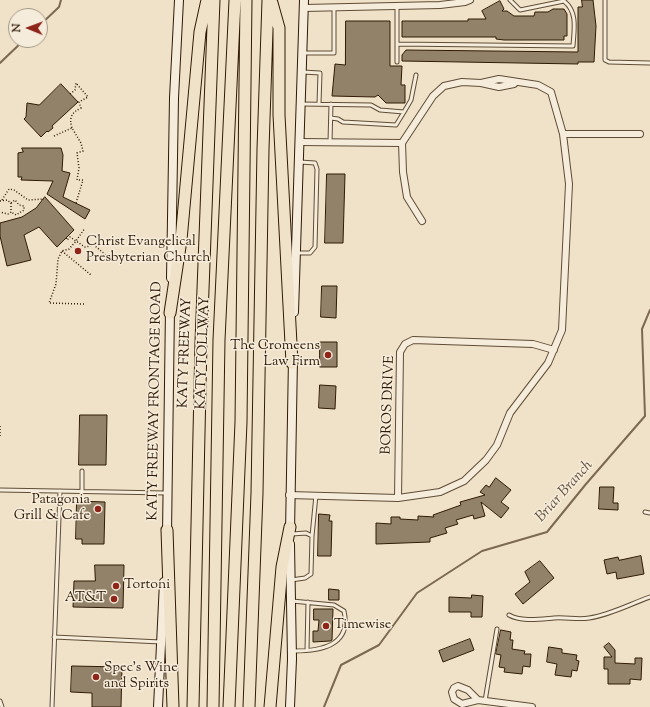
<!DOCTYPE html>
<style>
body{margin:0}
#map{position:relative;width:650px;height:707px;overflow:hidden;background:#f0e2c8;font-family:"Sorts Mill Goudy",serif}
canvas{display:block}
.north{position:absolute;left:8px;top:8px;width:40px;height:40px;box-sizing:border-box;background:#f5ecdb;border:1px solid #a69885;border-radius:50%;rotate:271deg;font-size:11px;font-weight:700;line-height:16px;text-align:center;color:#2f1a05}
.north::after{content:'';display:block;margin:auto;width:14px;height:18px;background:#8f2418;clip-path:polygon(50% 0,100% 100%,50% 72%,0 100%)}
</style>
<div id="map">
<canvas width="650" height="707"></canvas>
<div class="north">N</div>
</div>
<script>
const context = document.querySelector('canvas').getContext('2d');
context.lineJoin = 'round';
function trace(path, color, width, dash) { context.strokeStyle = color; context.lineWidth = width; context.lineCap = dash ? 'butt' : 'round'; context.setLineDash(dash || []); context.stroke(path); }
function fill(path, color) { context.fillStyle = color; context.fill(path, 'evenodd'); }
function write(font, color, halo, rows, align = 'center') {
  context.font = font + ' "Sorts Mill Goudy",serif'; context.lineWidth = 3; context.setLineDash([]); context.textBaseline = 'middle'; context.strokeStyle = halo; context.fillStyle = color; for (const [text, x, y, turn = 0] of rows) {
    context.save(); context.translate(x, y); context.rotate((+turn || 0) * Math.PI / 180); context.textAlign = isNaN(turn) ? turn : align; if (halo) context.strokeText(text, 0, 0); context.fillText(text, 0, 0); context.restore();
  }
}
trace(new Path2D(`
 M40,25l19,-18 2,-7
 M0,63l24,-23
 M324,707l17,-42 38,-20 38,-52 65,-42 65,-19 39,-48 59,-68 -3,-87 8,-19`), '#7b6952', 2);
const building = new Path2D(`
 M582,0h11l3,26 -2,36h-16v2l-176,-3v-6l4,-5 172,2v-45h4z
 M500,1l4,8 -2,2h5l7,5h20l1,-4h13l5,-3h11l3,5v22h-3v4h-60l-8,-1v-2h-94v-16h66v-2h18l-4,-8z
 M346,21h44v45h12l-1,19h4v18h-19l-8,-8 -3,2 -43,-1 3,-32 10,1z
 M61,84l17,18 -26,24 1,2 -5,4 -1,-1 -6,6 -17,-18 2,-2 1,-14 12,2z
 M22,148h39l2,7 -1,16 8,2 -7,24 27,13 -5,9 -38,-25 6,-13 -32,-1 1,-3h-4v-24l5,-1z
 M327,174h18l-2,69h-18z
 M45,197l29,33 -17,17 -18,-20 -15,8 7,25 -24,6 -7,-30v-13l22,-6 14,-9z
 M322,286h15l-1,32 -15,-1z
 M320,342h17v25h-17z
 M320,385l16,1 -1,23 -16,-1z
 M80,415h27l-1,50h-27z
 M496,478l15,12 -10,12 8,6 -8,10 -20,-16 4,14 -11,3 -1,-4 -17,5 2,4 -13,4 2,5 -17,5v4l-54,2v-21l15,1v-7h9v2l18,1v-4l16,1 -1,-2 28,-10 -1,-3 25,-7 -5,-3 6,-7 3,2z
 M600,487h14l-1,16h5v7l-19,-1z
 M77,501l28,1 -1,42h-22v-5h-6z
 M319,514l11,1 -1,6h3l-1,35h-13z
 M641,556l3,18 -27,5 -1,-7 -9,2 -3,-14 14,-3 1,3z
 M540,561l14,17 -31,26 -8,-10 15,-12 -5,-10z
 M95,565h29l-1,43 -50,-1 1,-26h21z
 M329,589l10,1v10h-10z
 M472,595l11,1 -1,21h-11v-5h-22v-15l22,1z
 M314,609h19l-1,31 -2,1 -17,1v-11h5l1,-11h-5z
 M501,630l10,2 -1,8h3l-1,9 13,2 -1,3h7l-1,13 -7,-1 -1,8 -18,-2 1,-4 -6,-1 2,-12 -5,-1z
 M470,639l4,11 -31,12 -4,-11z
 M609,643l6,7v13l20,1v-6h7l-1,22 -11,-1v5h-22v-15h-4v-12h8l-8,-10z
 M549,647l13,2v4l15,2 -1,5 3,1 -2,10 -5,-1 -1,7 -16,-2 2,-11 -10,-2z
 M72,666l50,1 -1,40h-29v-14l-21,-1z`);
fill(building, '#93826a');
trace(building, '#2f1a05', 1);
const service = new Path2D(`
 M605,0v60l4,2 41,1
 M397,44l176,2c1,-16 5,-34 -9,-45l-44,9 -10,-10
 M302,53h32v-45
 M397,62v-56
 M303,72l17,1 -1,31
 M301,104l70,1 9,5 24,2 7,-12 5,-25
 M331,118l7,1 5,3 53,3 8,-13
 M330,142l1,-38
 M296,253h14l5,-6 2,-78 -2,-6 -15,-1
 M0,490l166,3
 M82,491v-20
 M645,512l5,1
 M312,536l4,-41
 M291,580l14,-2 6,-4 1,-38 -6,-3 -14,1
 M292,601l42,4 10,6c8,35 -24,40 -50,40
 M509,615c12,7 32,4 45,3 12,-1 24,2 35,0 21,-3 41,-14 61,-21
 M54,637l107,5
 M307,650l1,-48
 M0,701l2,6
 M485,701l12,-72
 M52,707l8,-216`);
const minor = new Path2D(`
 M304,8l136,-3 25,-3 5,-2
 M563,134h77
 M300,142l102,1
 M402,143l31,-47 11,-10 18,-4 19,1 18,4 15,-3
 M402,143l1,29 4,25 15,24
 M289,495l109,3 42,-6 24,-11 22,-21 11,-15 13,-32 38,-50 14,-33 7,-146 -6,-50 -12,-42 -13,-7 -39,-6 -18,4
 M398,498l2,-146 5,-8 8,-4 120,4 21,6
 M478,700l-10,-10 -10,-4 -4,2 -2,4 2,7 8,5 16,-4 54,7`);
const secondary = new Path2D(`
 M171,278l3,-180 5,-98
 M294,312l10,-312
 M290,532l3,-174
 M167,534l3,-226
 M290,544l2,115 -2,48
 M158,707l6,-125`);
const motorway = new Path2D(`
 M272,3l7,25v87l13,248
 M170,313l11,-73 19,-208 7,-32
 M167,530l6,177
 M193,707l8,-365 13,-342
 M213,707l6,-367 16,-340
 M229,707l12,-285 5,-422
 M249,707l8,-214 6,-344 5,-149
 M270,707l12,-140 8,-40`);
trace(service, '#5f4c36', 5);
trace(minor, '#5f4c36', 8);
trace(secondary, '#2f1a05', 10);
trace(motorway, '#2f1a05', 13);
trace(new Path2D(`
 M70,94l5,-4 1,-7 12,14 -9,5 2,6c-10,5 -12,10 -9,20
 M54,136l18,-8 9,15 2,8 -6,2 2,15 -2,12h6l-7,23
 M2,200l7,-11 5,1 14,10 16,-1
 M0,201l7,-1 4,3v9l-3,2 -8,-2
 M11,203l4,-3 4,5 5,1v4l-8,5 -5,-3
 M66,238l1,2 3,-3 15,10 9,-2 14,12
 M62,251l29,24
 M84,304l-35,-1 7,-19 2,-25 4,-8 7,-2 7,-8 9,-13
 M0,426v11`), '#2f1a05', 1.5, [1, 2]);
trace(service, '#f5ecdb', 3);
trace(minor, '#f5ecdb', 6);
trace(secondary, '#f5ecdb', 8);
trace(motorway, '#f0e2c8', 11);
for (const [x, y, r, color] of [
 [78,251,4,"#8f2418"],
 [328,355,4,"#8f2418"],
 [98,509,4,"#8f2418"],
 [116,586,4,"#8f2418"],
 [114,599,4,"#8f2418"],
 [326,626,4,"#8f2418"],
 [96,677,4,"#8f2418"]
]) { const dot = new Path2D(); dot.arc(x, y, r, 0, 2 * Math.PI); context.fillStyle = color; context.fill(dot); trace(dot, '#f5ecdb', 1.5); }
write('14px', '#2f1a05', '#f5ecdb', [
 ["Christ Evangelical",86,243],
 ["Presbyterian Church",86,259],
 ["The Cromeens",320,347,"right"],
 ["Law Firm",320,363,"right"],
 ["Patagonia",90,501,"right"],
 ["Grill & Cafe",90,517,"right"],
 ["Tortoni",124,586],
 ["AT&T",106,599,"right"],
 ["Timewise",334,626],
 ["Spec's Wine",104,669],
 ["and Spirits",104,685]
], 'left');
write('14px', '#2f1a05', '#f5ecdb', [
 ["KATY FREEWAY",186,353,-88],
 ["KATY TOLLWAY",204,353,-88],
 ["KATY FREEWAY FRONTAGE ROAD",156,401,-89],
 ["BOROS DRIVE",389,405,-88]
]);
write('italic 15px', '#624f39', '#f5ecdb', [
 ["Briar Branch",565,492,-48]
]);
</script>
